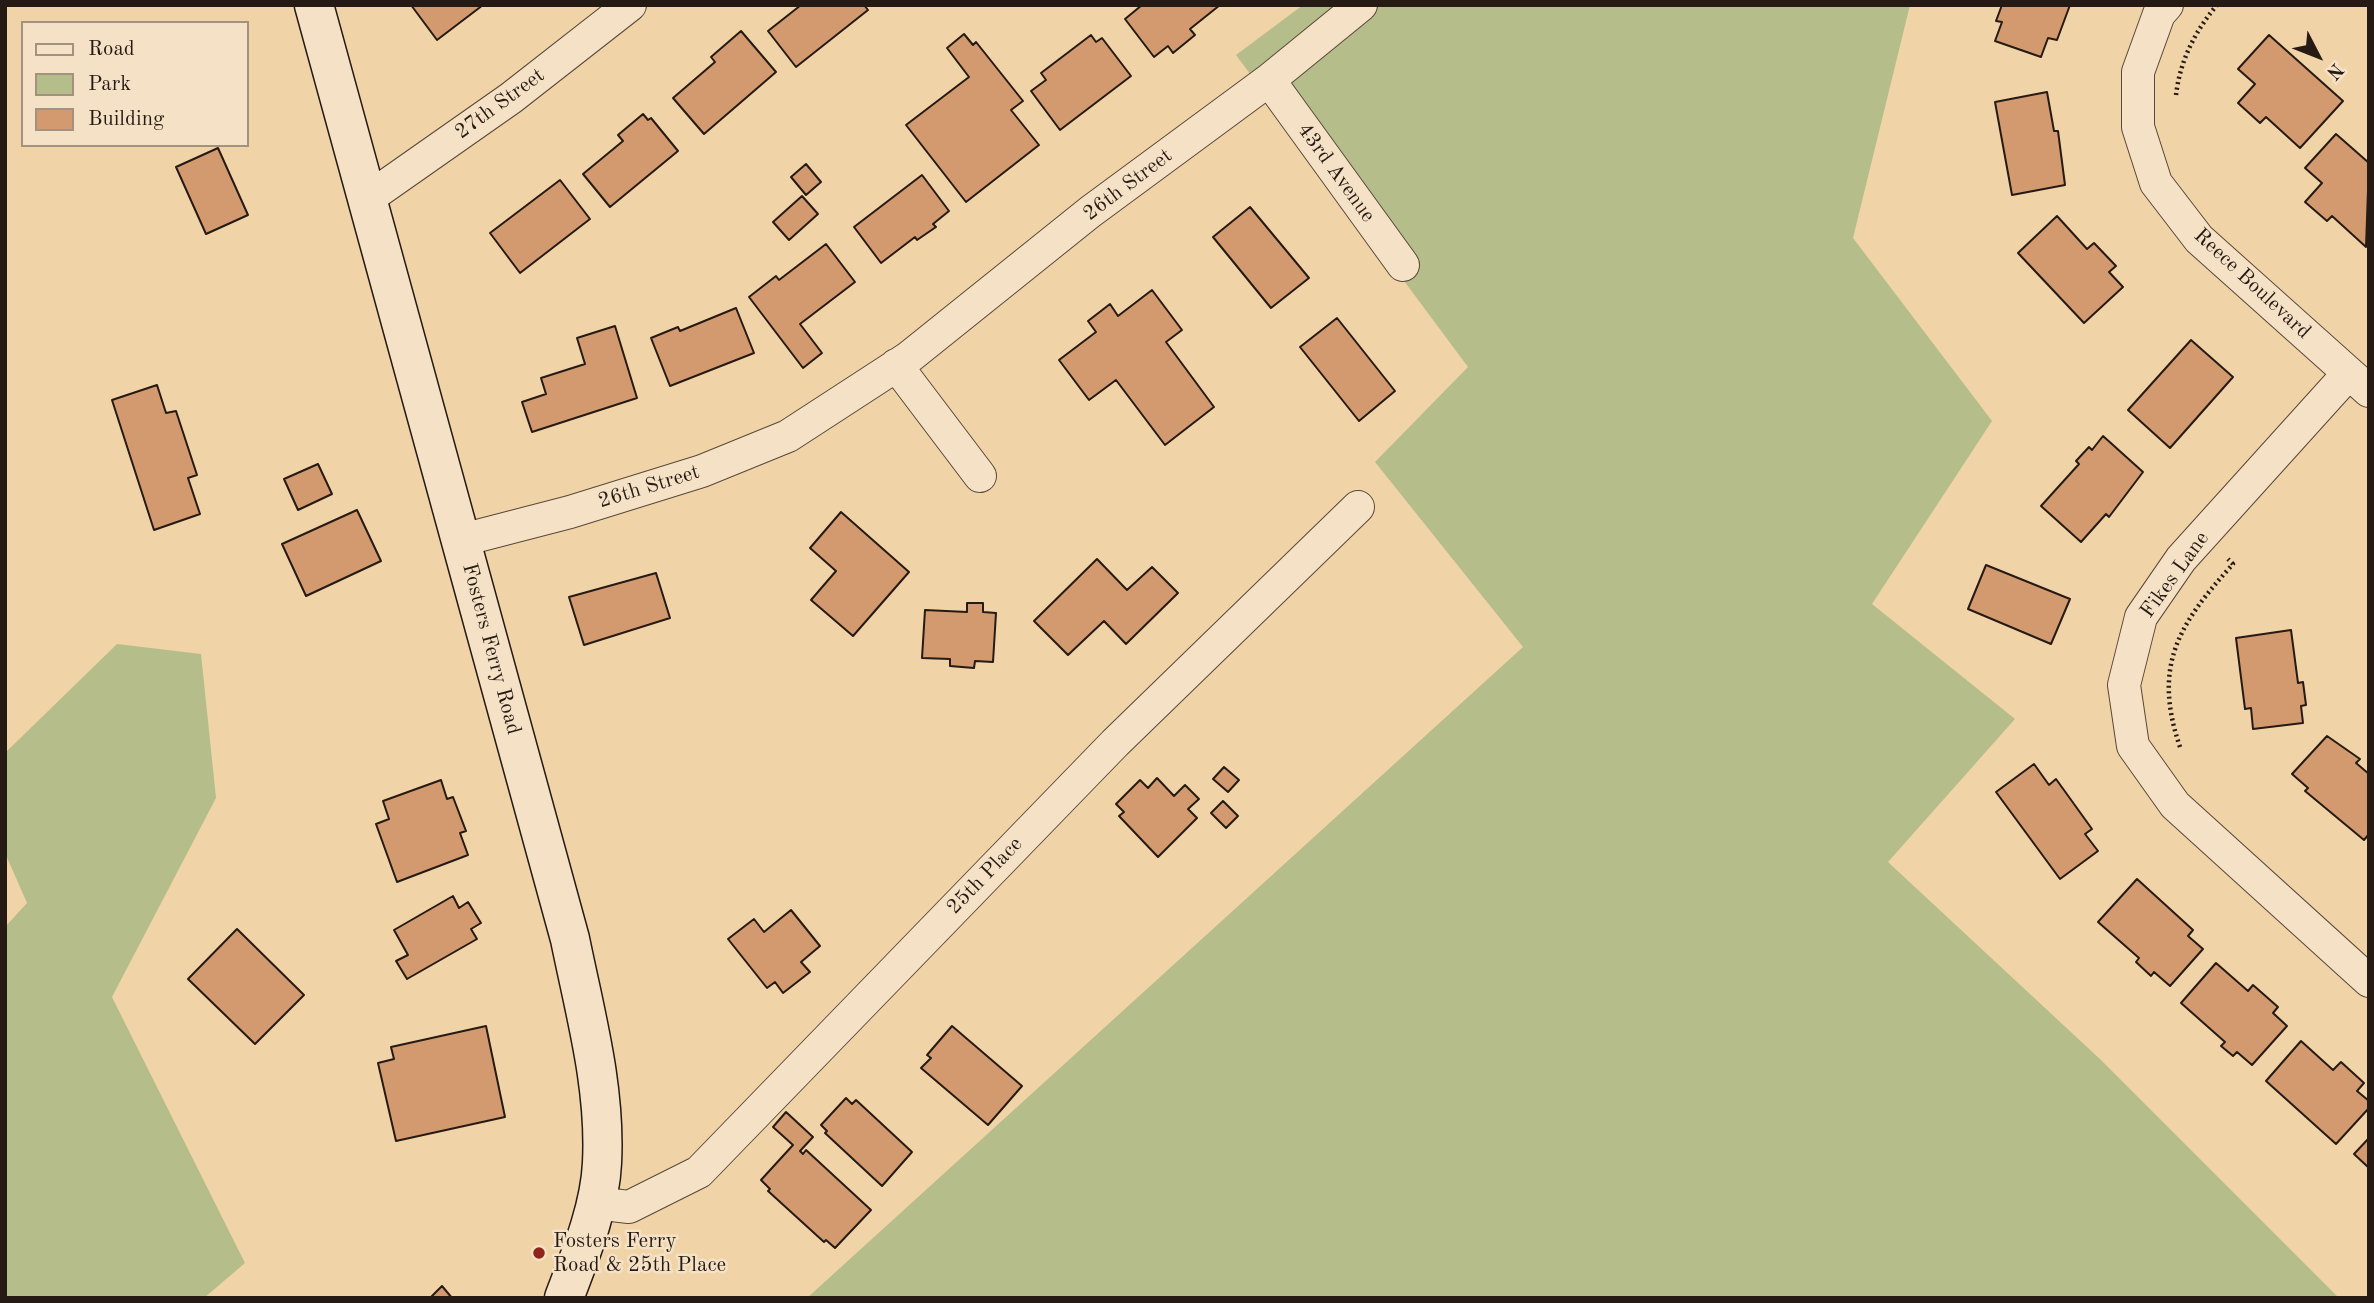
<!DOCTYPE html>
<style>
body{margin:0}
#map{position:relative;width:2374px;height:1303px;overflow:hidden;background:#f0d3a7;font-family:"Old Standard TT",serif}
canvas{display:block}
.frame{position:absolute;inset:0;border:7px solid #251a14;pointer-events:none}
.legend{position:absolute;left:21px;top:21px;width:228px;height:126px;box-sizing:border-box;background:#f5e2c6;border:2px solid #a2927f;margin:0;padding:9px 12px;list-style:none;font-size:21px;color:#251a14}
.legend li{display:flex;align-items:center;gap:14px;height:35px}
.legend b{width:35px;border:2px solid #a2927f}
.north{position:absolute;left:2283px;top:21px;width:70px;height:70px;-webkit-text-stroke:5px #f5e2c6;paint-order:stroke;rotate:132deg;font-size:19px;font-weight:700;line-height:28px;text-align:center;color:#251a14}
.north::after{content:'';display:block;margin:auto;width:24px;height:32px;background:#251a14;clip-path:polygon(50% 0,100% 100%,50% 72%,0 100%)}
</style>
<div id="map">
<canvas width="2374" height="1303"></canvas>
<div class="frame"></div>
<ul class="legend">
<li><b style="height:9px;background:#f5e2c6"></b>Road</li>
<li><b style="height:19px;background:#b5be8a"></b>Park</li>
<li><b style="height:19px;background:#d49a6f"></b>Building</li>
</ul>
<div class="north">N</div>
</div>
<script>
const context = document.querySelector('canvas').getContext('2d');
context.lineJoin = 'round';
function fill(path, color) { context.fillStyle = color; context.fill(path, 'evenodd'); }
function trace(path, color, width, dash) { context.strokeStyle = color; context.lineWidth = width; context.lineCap = dash ? 'butt' : 'round'; context.setLineDash(dash || []); context.stroke(path); }
function write(font, color, halo, rows, align = 'center') {
  context.font = font + ' "Old Standard TT",serif'; context.lineWidth = 5; context.setLineDash([]); context.textBaseline = 'middle'; context.strokeStyle = halo; context.fillStyle = color; for (const [text, x, y, turn = 0] of rows) {
    context.save(); context.translate(x, y); context.rotate((+turn || 0) * Math.PI / 180); context.textAlign = isNaN(turn) ? turn : align; if (halo) context.strokeText(text, 0, 0); context.fillText(text, 0, 0); context.restore();
  }
}
fill(new Path2D(`
 M1303,5h607l-57,233 139,183 -120,183 143,115 -127,143 213,198 238,238h-1532l716,-651 -148,-185 93,-95 -232,-312z
 M117,644l84,10 15,144 -104,199 133,266 -41,35h-199v-371l22,-24 -22,-50v-100z`), '#b5be8a');
const building = new Path2D(`
 M411,5h72l-46,35z
 M801,5h63l4,5 -72,57 -28,-36z
 M1142,5h78l-30,24 5,6 -22,18 -5,-7 -14,11 -29,-38z
 M2002,5h68l-13,35 -9,-2 -7,19 -46,-16 7,-19 -6,-1z
 M741,31l35,41 -72,62 -31,-36 42,-36 -4,-5z
 M964,34l9,11 3,-3 47,59 -12,9 28,35 -73,57 -60,-77 63,-48 -22,-29z
 M1091,35l5,7 6,-4 29,38 -71,54 -29,-39 15,-11 -5,-7z
 M2269,35l74,66 -43,47 -34,-31 -6,6 -22,-20 17,-19 -17,-15z
 M2047,92l7,39h4l7,54 -53,10 -17,-93z
 M643,114l5,6 3,-2 27,33 -68,56 -27,-33 40,-33 -5,-6z
 M2336,134l33,29 -3,84 -34,-31 -5,5 -22,-19 17,-19 -17,-15z
 M218,148l30,67 -42,19 -30,-67z
 M806,164l15,18 -15,13 -15,-18z
 M922,175l27,36 -16,13 3,3 -19,13 -2,-3 -34,26 -27,-36z
 M560,180l30,39 -70,54 -30,-40z
 M802,196l16,18 -29,26 -16,-18z
 M1250,207l59,71 -38,30 -58,-71z
 M2057,216l30,33 7,-6 22,23 -7,6 14,15 -39,36 -66,-70z
 M826,244l29,38 -55,42 22,29 -19,15 -54,-71 27,-21 3,4z
 M1152,290l30,40 -16,12 48,65 -49,38 -49,-65 -27,20 -30,-40 37,-28 -8,-11 22,-17 8,12z
 M736,308l18,45 -84,33 -19,-48 27,-11 2,4z
 M1337,318l58,73 -36,30 -59,-74z
 M615,326l22,72 -105,34 -10,-30 24,-8 -5,-16 44,-14 -8,-26z
 M2191,340l42,37 -63,71 -42,-38z
 M157,385l9,28 10,-2 21,64 -9,3 12,36 -46,16 -42,-130z
 M2103,436l40,36 -34,45 -3,-3 -25,28 -40,-36 38,-42 -3,-3 13,-14 3,3z
 M318,464l14,30 -34,16 -14,-31z
 M357,510l24,51 -75,35 -24,-52z
 M841,512l68,60 -56,64 -42,-36 25,-29 -26,-23z
 M1097,559l30,31 25,-23 26,26 -52,51 -22,-23 -36,34 -34,-34z
 M1986,565l84,34 -19,45 -83,-35z
 M656,573l14,45 -86,27 -15,-48z
 M967,603h16v9l13,1 -3,49 -18,-1 -1,7 -24,-2v-7l-28,-1 3,-48 42,2z
 M2291,630l7,53 5,-1 3,23 -5,1 2,17 -50,6 -2,-21 -6,1 -9,-71z
 M2327,736l33,23 -4,4 13,11v60l-5,6 -59,-49 3,-3 -16,-14z
 M2034,764l15,21 7,-6 36,50 -7,5 13,17 -38,28 -64,-87z
 M1224,767l15,13 -11,12 -15,-13z
 M1157,778l17,18 11,-11 14,14 -11,10 9,9 -39,39 -39,-41 5,-4 -8,-8 24,-24 8,8z
 M441,780l6,19 6,-2 13,34 -6,2 8,22 -71,27 -21,-58 13,-5 -6,-18z
 M1223,801l15,15 -12,12 -15,-15z
 M2137,879l56,51 -5,6 15,13 -33,37 -16,-14 -3,4 -15,-14 3,-4 -41,-36z
 M453,896l6,12 9,-6 13,21 -10,6 6,10 -70,40 -11,-18 12,-6 -14,-25z
 M791,910l29,36 -19,16 9,10 -27,21 -8,-11 -8,6 -39,-49 26,-20 10,13z
 M237,929l67,66 -49,49 -67,-65z
 M2216,963l32,28 5,-6 25,22 -5,6 14,13 -35,39 -15,-13 -4,4 -12,-10 4,-4 -44,-39z
 M486,1026l19,91 -109,24 -18,-78 16,-4 -3,-12z
 M952,1026l70,60 -34,39 -67,-57 10,-10 -4,-3z
 M2301,1041l32,29 8,-8 23,21 -7,8 12,10v7l-33,36 -70,-63z
 M846,1098l6,6 4,-4 56,52 -30,34 -57,-53 2,-2 -6,-6z
 M786,1112l27,25 -13,14 3,3 3,-4 65,60 -36,38 -9,-8 -2,2 -56,-51 2,-2 -9,-9 32,-35 -20,-18z
 M2369,1138v30l-15,-14z
 M442,1286l10,12h-22z`);
fill(building, '#d49a6f');
trace(building, '#251a14', 2);
const street = new Path2D(`
 M2167,5l-8,9 -21,58v55l18,56 43,56 170,152
 M1269,80l134,185
 M367,199l144,-101 119,-93
 M896,365l84,111
 M2349,373l-168,186 -40,58 -17,68 9,61 42,59 194,176
 M462,540l108,-28 132,-41 86,-35 120,-78 182,-146 179,-132 92,-75
 M595,1203l34,4 70,-35 416,-429 243,-236`);
const secondary = new Path2D(`
 M314,5l256,934c15,74 36,148 32,224 -2,45 -22,93 -38,135`);
trace(street, '#584839', 34);
trace(secondary, '#251a14', 41);
trace(new Path2D(`
 M2176,95c4,-34 19,-64 41,-90
 M2180,747c-28,-82 -1,-123 53,-183l-5,-5`), '#251a14', 4.5, [2, 3.5]);
trace(street, '#f5e2c6', 32);
trace(secondary, '#f5e2c6', 38);
for (const [x, y, r, color] of [
 [539,1253,7,"#8f2418"]
]) { const dot = new Path2D(); dot.arc(x, y, r, 0, 2 * Math.PI); context.fillStyle = color; context.fill(dot); trace(dot, '#f5e2c6', 2.5); }
write('21px', '#251a14', '#f5e2c6', [
 ["27th Street",500,104,-36],
 ["43rd Avenue",1336,173,54],
 ["26th Street",1128,185,-37],
 ["Reece Boulevard",2252,284,43],
 ["26th Street",649,487,-17],
 ["Fikes Lane",2175,575,-54],
 ["Fosters Ferry Road",491,649,75],
 ["25th Place",985,876,-46]
]);
write('21px', '#251a14', '#f5e2c6', [
 ["Fosters Ferry",553,1241],
 ["Road & 25th Place",553,1265]
], 'left');
</script>
